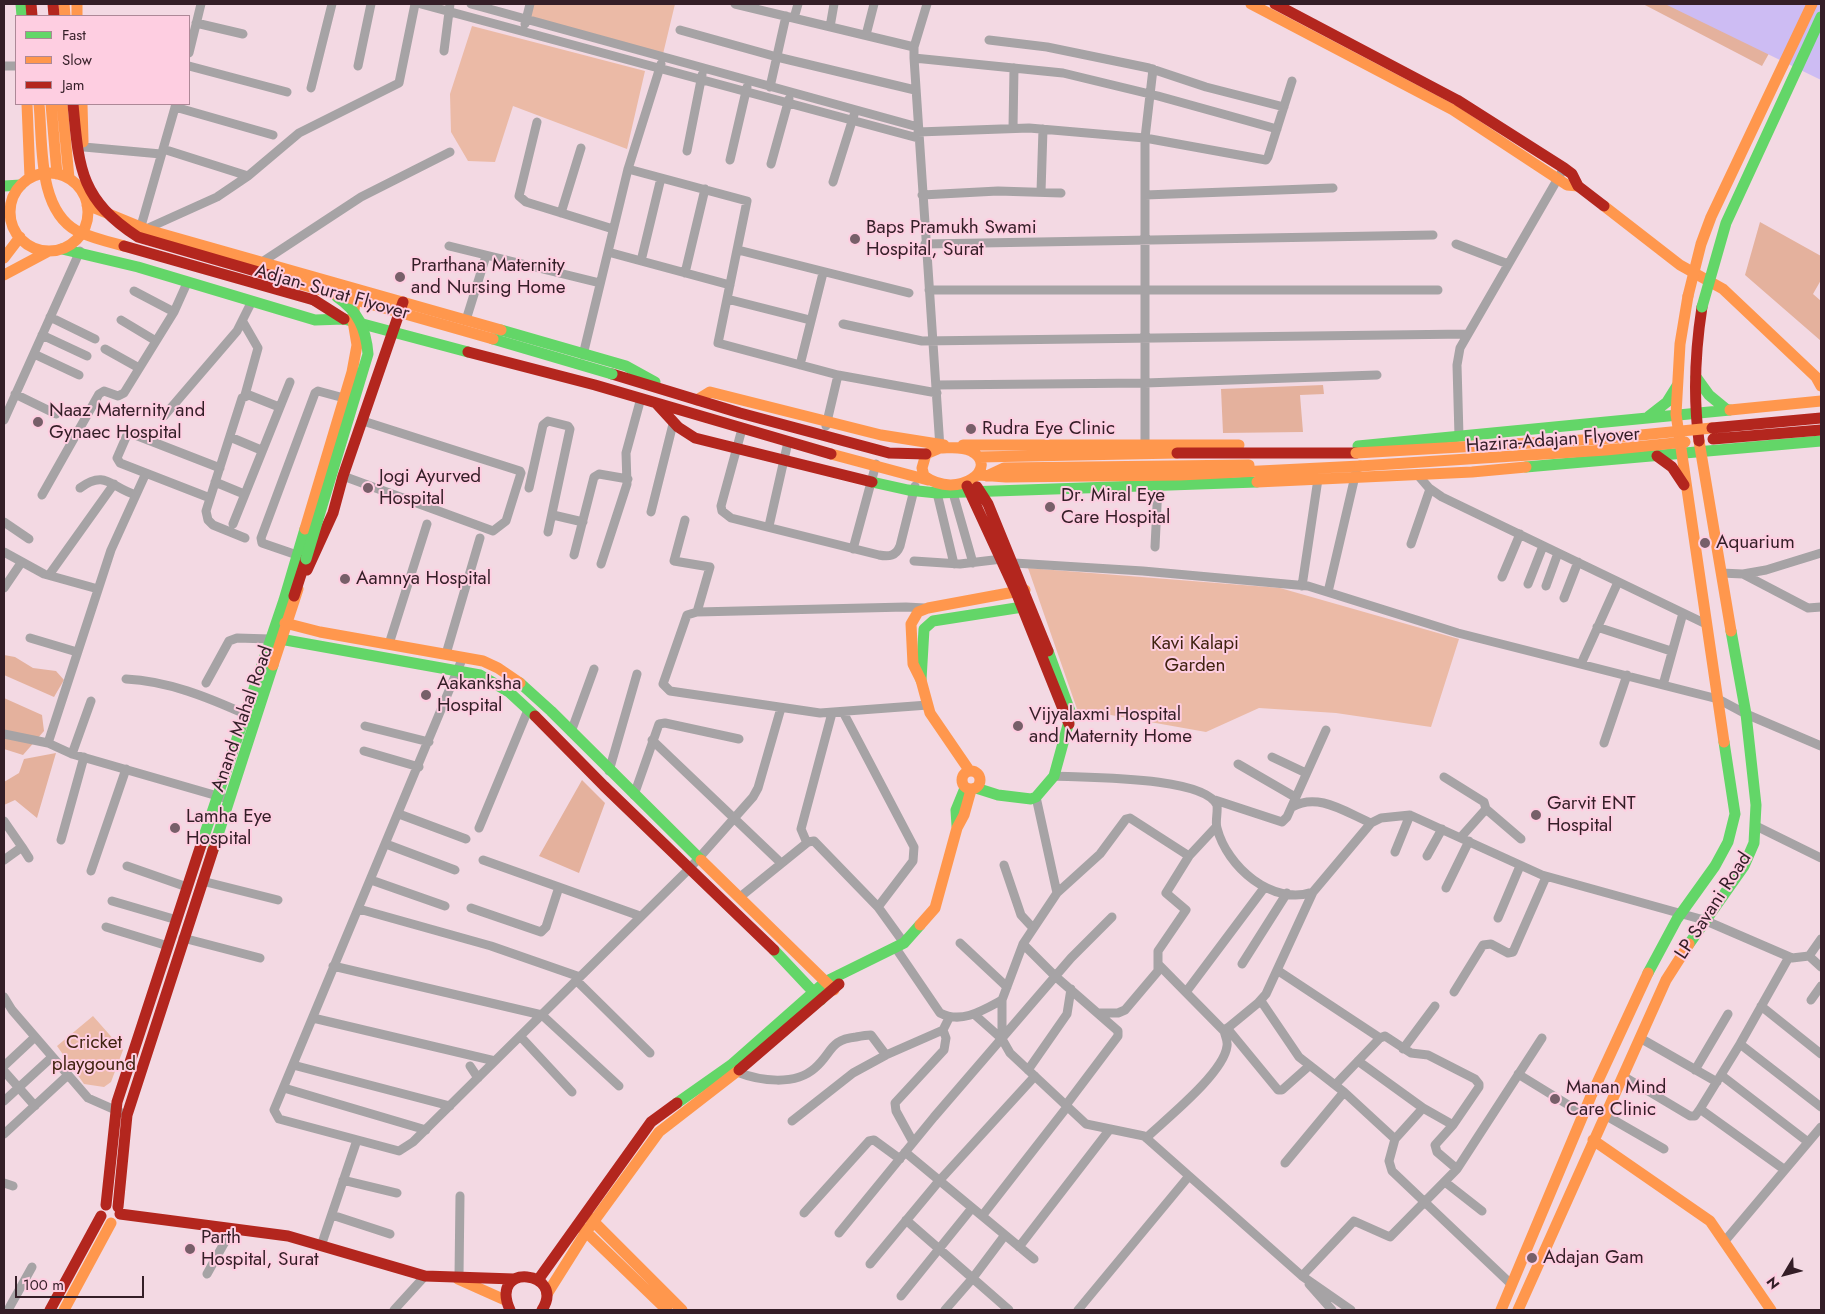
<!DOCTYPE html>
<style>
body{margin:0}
#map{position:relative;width:1825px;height:1314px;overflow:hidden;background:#f3d9e3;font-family:Jost,sans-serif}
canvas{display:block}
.frame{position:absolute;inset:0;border:5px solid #341e27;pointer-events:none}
.legend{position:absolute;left:15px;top:15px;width:175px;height:90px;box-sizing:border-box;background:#fecee1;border:1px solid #ad8897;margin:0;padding:6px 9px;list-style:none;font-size:15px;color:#341e27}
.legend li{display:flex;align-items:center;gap:10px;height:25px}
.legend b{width:25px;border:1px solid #ad8897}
.north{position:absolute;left:1760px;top:1249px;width:50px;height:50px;-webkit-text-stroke:4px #fecee1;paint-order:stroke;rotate:233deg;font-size:14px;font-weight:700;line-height:20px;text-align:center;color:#341e27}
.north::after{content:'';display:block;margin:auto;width:18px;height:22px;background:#341e27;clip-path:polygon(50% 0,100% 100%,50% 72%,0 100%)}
.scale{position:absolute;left:15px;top:1276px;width:129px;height:22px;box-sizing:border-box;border:2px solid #341e27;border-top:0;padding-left:6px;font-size:15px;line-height:18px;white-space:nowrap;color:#341e27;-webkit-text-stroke:4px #fecee1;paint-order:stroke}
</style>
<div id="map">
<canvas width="1825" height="1314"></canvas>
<div class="frame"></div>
<ul class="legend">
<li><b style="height:6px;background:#63d668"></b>Fast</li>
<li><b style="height:6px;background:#ff974d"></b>Slow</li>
<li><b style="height:6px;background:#b3261e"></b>Jam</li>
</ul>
<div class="north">N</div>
<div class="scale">100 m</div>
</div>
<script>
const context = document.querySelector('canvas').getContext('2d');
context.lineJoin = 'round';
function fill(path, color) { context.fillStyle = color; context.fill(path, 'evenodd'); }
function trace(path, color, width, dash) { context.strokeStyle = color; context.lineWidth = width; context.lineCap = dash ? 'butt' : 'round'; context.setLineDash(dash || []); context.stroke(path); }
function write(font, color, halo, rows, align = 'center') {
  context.font = font + ' Jost,sans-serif'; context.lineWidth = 4; context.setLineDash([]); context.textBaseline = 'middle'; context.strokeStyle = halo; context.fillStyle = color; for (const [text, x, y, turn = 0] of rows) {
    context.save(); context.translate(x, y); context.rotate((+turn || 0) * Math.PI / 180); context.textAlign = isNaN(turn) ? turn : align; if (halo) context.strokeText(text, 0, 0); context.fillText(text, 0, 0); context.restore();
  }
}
fill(new Path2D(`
 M532,4h143l-12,50 -134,-37z
 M472,26l173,45 -18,78 -114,-43 -18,56 -27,-1 -17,-29 -1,-38z
 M1028,568l252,20 179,51 -28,88 -95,-14 -77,-5 -53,24 -129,-23z
 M93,1016l30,34 -12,32 -7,5 -20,-3 -27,-38z`), '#ebbaa6');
fill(new Path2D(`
 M1643,4h46l83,44 -10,18z
 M1760,222l61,34v24l-8,14 8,7v40l-76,-66z
 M1323,385l1,9 -24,1 3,37 -80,1 -2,-44z
 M4,655l11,2 18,11 23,3 8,9 -10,17 -50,-22z
 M4,698l38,17 2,16 -21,24 -19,-6z
 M56,753l-19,65 -22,-18 -11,5v-23l15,-9 5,-14z
 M582,780l23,23 -26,70 -40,-17z`), '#e4b19d');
fill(new Path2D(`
 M1665,4h156v76l-2,-1z`), '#cdbcf3');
trace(new Path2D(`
 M421,4l497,134
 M471,4l447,123
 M735,4l179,43
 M927,4l-13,43v11l26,390
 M794,18l4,-14
 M196,23l47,11
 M525,24l5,-20
 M830,27l4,-23
 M680,30l97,27 138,33
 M866,35l8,-31
 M989,40l58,7 102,21 57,19 78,20
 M444,51l6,-47
 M189,53l12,-49
 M914,58l149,15 95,23 119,33
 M4,66h12
 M189,66l98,26
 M358,66l13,-62
 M770,87l16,-71
 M311,88l21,-84
 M175,107l98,28
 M537,122l-18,74 7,6 87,27
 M1013,128l1,-60
 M918,132l111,-4 116,10 121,22 2,-3 24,-76
 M84,147l77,7
 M163,149l85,27
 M687,151l15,-76
 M730,160l17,-73
 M771,164l18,-65
 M628,169l119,32 -29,142 120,32 99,18
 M833,182l21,-67
 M1041,192l2,-63
 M922,195l76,-4 63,2
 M1145,195l188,-7
 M561,213l20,-65
 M141,226l35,-122
 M146,229l71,-32 31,-21 51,-43 100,-50 16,-79
 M925,244l508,-9
 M1456,244l52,20
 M449,246l151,37
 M738,250l171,43
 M608,252l122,33
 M641,261l20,-83
 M262,262l99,-65 89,-45
 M685,273l20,-84
 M929,290h509
 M134,291l40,21
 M727,299l83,21
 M50,317l45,22
 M121,320l35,21
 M466,320l20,-64
 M243,322l15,26 -13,47
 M843,324l79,17 545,-7
 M42,335l45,21
 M105,349l34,19
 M34,354l45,21
 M583,355l45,-186 33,-105
 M800,365l23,-92
 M936,385l209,-2 232,-8
 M15,394l41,20
 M164,416l73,-85 15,-30
 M4,420l76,-169
 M826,426l12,-51
 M742,429l-21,77 1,5 9,7 148,37c10,2 17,1 21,-9l15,-60
 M1459,436l-2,-71 3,-17 104,-180
 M230,437l31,13
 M1145,444v-306l8,-69
 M1417,474l12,14 13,9 264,127
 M343,476l150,55 13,-10 15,-48 -1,-2 -157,-50
 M215,482l29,12
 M80,488c26,-19 31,0 56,7
 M529,488l14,-63 5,-4 20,5 2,3 -22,103
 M937,493l17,71
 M953,493l20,70
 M42,495l57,-101 5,-3 14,5 6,-3 50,-81 13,-29
 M210,498l-90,-35 -3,-5 10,-23 3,-2 90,35
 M651,512l22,-88
 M553,515l30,7
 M685,520l-11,41 36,6 -13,45
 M4,522l25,17
 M233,524l57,-142
 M769,526l19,-84
 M245,538l-32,-13 -5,-5 -2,-9 36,-113 7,-3 30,12
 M1411,544l19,-55
 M1155,547l3,-62
 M853,549l23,-85
 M4,552l40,22 54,15
 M297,555l-35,-12 -1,-5 54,-145 3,-2 26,7
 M574,555l20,-78 5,-3 29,5
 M914,561l46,3 42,-5
 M1014,563l129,8 165,15 150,47 260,66 28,15 75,32
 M601,564l26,-80 -1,-31 15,-55
 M1721,573l22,1 65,34 13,-1
 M1743,574l23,-4 55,-17
 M49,575l65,-91
 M1502,577l18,-43
 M1528,584l15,-38
 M1302,586l16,-107
 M1546,586l12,-33
 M4,588l17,-25
 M1328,592l28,-120
 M1564,598l14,-36
 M925,608l-19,-1 -209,5 -10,3 -24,69 7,7 150,22 108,-8
 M1597,627l74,24
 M30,638l47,14
 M389,644l38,-120
 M446,654l34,-116
 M463,657l-189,453 5,9 120,32 14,-9 277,-274 63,-71 5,-9 23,-80
 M1581,664l37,-82
 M126,679c42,2 81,18 119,35
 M206,683l23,-42 8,-3 33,1
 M1663,685l20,-72
 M843,712l71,135 -1,14 -35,46
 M365,726l64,16
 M571,732l23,-63
 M4,734l44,9 24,11 156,45
 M652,740l129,123
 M48,743l63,-193 35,-77
 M1604,743l23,-68
 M364,751l55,16
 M72,754l19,-53
 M1272,757l34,16
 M1238,764l57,33
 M609,771l28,-97
 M1054,776c32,2 149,0 163,29 1,8 -2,17 0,23 10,39 55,78 96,64l58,-69 10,-5 29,-3 132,60 162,45 88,38 17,-2 12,-17
 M1444,777l40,25 2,7
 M634,795l25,-71 6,-1 74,16
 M1036,797l21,96
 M1215,800l67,22 5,-5 39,-87
 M1292,807c26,-15 53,5 79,16
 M399,814l67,25
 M4,821l18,26 -18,13
 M1756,826l65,32
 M479,828l49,-118
 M1461,837l25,-28 35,30
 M61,840l23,-83
 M807,843l-6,-14 31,-116
 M386,844l69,26
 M22,847l7,11
 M1395,852l15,-37
 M1189,856l-59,-38 -4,1 -26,35 -43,39 -34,51 -21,56v39l8,14 76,71 58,12 158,140 49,34
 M1427,856l15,-27
 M483,860l157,56
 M1004,865l17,50 12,13
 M127,866l60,21
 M91,871l35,-102
 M371,880l74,26
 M202,881l76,19
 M1446,888l23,-47
 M740,897l68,-55 6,-1 64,66 26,36
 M112,901l65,19
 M471,908l70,24 5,-5 13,-40
 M359,909l132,37 89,31
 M1498,918l22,-52
 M106,927l62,19
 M183,938l77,20
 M960,943l47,44
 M1023,944l32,32 63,55v5l-52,69
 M895,947l45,66c21,11 42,-2 62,-13
 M1809,956l12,11
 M1158,964l66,67
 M1242,964l45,-71
 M333,966l209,49 77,71
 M1277,970l103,68
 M576,980l74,73
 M1186,992l78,-104
 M1454,992l29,-47 8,-1 17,9 5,-1 33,-75
 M4,997l8,13 76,88 34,15
 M1811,1000l10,-14
 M1261,1001l38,56 45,35 51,47 28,-31
 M1761,1006l60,48
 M1098,1013h20l7,-3 33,-39v-20l28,-41 -20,-17 23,-37 27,-29
 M975,1015l27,24
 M313,1018l182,43
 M1227,1028l51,62h4l27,-24
 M520,1036l52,56
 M1640,1038l77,44
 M1740,1044l81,63
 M1403,1049l32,-43
 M1358,1061l65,47 30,17
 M293,1065l157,41
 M4,1066l31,-29
 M470,1066l8,12
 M1028,1070l39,-56 4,-25
 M1695,1070l33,-56
 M4,1071l31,35
 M737,1072c23,9 58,14 78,-4 18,-16 14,-28 41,-31 5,-1 10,-2 15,-2l15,20
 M1518,1074l65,40
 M1721,1075l87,67
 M1623,1076l67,40h5l5,-7
 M1335,1085l45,-47 5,-2 26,17 17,2 47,24 4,5v3l-26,38 -18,20 2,7 20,17
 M284,1088l142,42
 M4,1101l48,-44
 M1605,1115l59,34
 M792,1121l61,-48 33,-18 57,-25
 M4,1134l64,-59
 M1146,1138c20,-19 78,-65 81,-92 1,-5 -2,-11 -3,-15l34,-28 8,-9 47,-102
 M1395,1139l-6,22 3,10 120,114
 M913,1142l-17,-31 -1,-8 49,-53 2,-12 -3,-8 6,-12
 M905,1152l129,107
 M1285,1163l59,-71
 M1785,1170l-85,-61 40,-65 49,-87
 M343,1180l54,13
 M1445,1182l37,29
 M4,1183l9,3
 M804,1213l65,-72 5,-1 26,19
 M332,1215l58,19
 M982,1216l85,-109
 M906,1220l103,90
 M839,1233l95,-116 137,-159 41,-41
 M1724,1242l97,-115
 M321,1246l36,-106
 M1019,1247l91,-118
 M870,1264l69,-83 96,-105
 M207,1274l25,-45
 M459,1276l1,-80
 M1302,1276l52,-55 36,16 67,-68 85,-131
 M1309,1284l23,26
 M901,1296l71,-88
 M8,1310l24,-43
 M394,1310l31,-34
 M945,1310l27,-31 33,-44
 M1078,1310l111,-134`), '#a6a3a5', 9);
trace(new Path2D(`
 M21,4l1,12
 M4,186l17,-1
 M62,249l76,18 177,53 29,-1 124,33
 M501,330l125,36 29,16
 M1696,377l13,18 17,14
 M1649,416l18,-14 10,-16
 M1358,446l372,-36
 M1526,467l295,-26
 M872,482l36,8 29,3 320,-11
 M280,639l200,36 29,17 26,24
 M921,680l3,-51 9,-8 96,-15
 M520,683l31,28 150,149
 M976,788l22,7 33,4 5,-2 18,-21 17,-62 -23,-63
 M957,826l-1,-16 9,-22
 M201,845l83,-245 21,-71
 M213,850l60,-185
 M1689,944l55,-78 10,-23 2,-38 -10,-91 -15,-83
 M774,950l47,50
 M1648,973l29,-54 38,-53 13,-24 7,-28 -11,-72
 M677,1103l54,-38 94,-83 79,-39 16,-18`), '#63d668', 11);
trace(new Path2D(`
 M64,4l1,12
 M77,4v12
 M1251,4l202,106 114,75 11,1
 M27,104l3,74
 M51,104l6,70
 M62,104l7,74
 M82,104l1,38
 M10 212a39 39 0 1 1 78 0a39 39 0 1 1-78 0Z
 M87,205l61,25 353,100
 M1604,206l76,59 43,24 93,88 5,9
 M4,258l16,-21
 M4,275l45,-24
 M1688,296l-8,48 -4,70 48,328
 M697,400l13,-8 171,43 63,10
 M1730,410l91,-9
 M1699,441l32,190
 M963,445h276
 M940,448c10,0 22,-2 31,3 30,16 -12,50 -47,25l-2,-8 4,-14z
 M831,454l97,26
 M979,457l198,-4
 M979,475l27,2 174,-2 180,-9
 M987,476l17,-8 245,-3
 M1257,482l215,-10 54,-5
 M305,529l47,-157 5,-27 -4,-24 3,-32
 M285,623l35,9 163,29 15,7 22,15
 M273,665l25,-76
 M969,770l-39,-57 -9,-33 -8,-16 -2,-40 7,-12 10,-4 97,-18
 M962 780a9 9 0 1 1 18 0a9 9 0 1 1-18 0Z
 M701,860l133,130
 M920,925l15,-17 22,-80 7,-13 7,-25
 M1593,1140l117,81 61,89
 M590,1218l92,92
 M582,1228l85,82
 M458,1279l47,21
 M547,1294l39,-62 73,-100 80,-62
 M64,1310l47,-87
 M1501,1310l90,-214 57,-123
 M1518,1310l148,-330 23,-36`), '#ff974d', 11);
trace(new Path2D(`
 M31,4l1,12
 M53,4l1,12
 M1275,4l182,96 107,68 8,6 6,12 26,20
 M314,300l30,19
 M468,352l127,33 236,69
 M612,374l128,39 149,40 37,1
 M656,403l22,24 17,11 177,44
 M1699,441c-6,-45 -4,-89 3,-134
 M1177,453h179
 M1657,456l15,11 12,18
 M967,486l49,106 53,132
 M977,487l11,17 60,147
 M307,570l26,-57 10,-37 60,-174
 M294,596l12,-37
 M535,716l69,70 170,164
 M739,1070l100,-86
 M106,1205l11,-103 84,-257
 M118,1207l9,-92 86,-265
 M120,1214l168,22 137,40 89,3
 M538,1280l113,-158 26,-19
 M50,1310l51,-94
 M510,1310c-22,-49 57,-39 32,0`), '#b3261e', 11);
trace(new Path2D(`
 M1702,307l24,-84 95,-206
 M493,339l119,35
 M306,559l62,-205c-2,-25 -10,-43 -31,-57`), '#63d668', 11);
trace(new Path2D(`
 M39,104c4,39 -2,105 38,127 15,7 32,11 47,15
 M293,282l200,57
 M1688,296l13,-52 10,-27 101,-213
 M1356,453l244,-14 112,-11
 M1360,466l246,-16 79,-8`), '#ff974d', 11);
trace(new Path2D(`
 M73,104c6,65 7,95 65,133l155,45
 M124,246l190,54
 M1712,428l109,-10
 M1713,439l108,-9`), '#b3261e', 11);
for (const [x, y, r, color] of [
 [855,239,6,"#775f69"],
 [400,277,6,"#775f69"],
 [38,422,6,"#775f69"],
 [971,429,6,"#775f69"],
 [368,488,6,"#775f69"],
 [1050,507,6,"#775f69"],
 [1705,543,6,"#775f69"],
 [345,579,6,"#775f69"],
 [426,695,6,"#775f69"],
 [1018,726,6,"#775f69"],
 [1536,815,6,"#775f69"],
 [175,828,6,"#775f69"],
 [1555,1099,6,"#775f69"],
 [190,1249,6,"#775f69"],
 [1532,1258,6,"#775f69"]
]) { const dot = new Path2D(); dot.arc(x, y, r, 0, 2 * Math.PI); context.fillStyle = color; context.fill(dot); trace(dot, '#fecee1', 2); }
write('19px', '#341e27', '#fecee1', [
 ["Baps Pramukh Swami",866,228],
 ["Hospital, Surat",866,250],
 ["Prarthana Maternity",411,266],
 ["and Nursing Home",411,288],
 ["Naaz Maternity and",49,411],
 ["Gynaec Hospital",49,433],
 ["Rudra Eye Clinic",982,429],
 ["Jogi Ayurved",379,477],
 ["Hospital",379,499],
 ["Dr. Miral Eye",1061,496],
 ["Care Hospital",1061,518],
 ["Aquarium",1716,543],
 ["Aamnya Hospital",356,579],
 ["Aakanksha",437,684],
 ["Hospital",437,706],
 ["Vijyalaxmi Hospital",1029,715],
 ["and Maternity Home",1029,737],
 ["Garvit ENT",1547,804],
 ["Hospital",1547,826],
 ["Lamha Eye",186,817],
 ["Hospital",186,839],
 ["Manan Mind",1566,1088],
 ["Care Clinic",1566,1110],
 ["Parth",201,1238],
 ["Hospital, Surat",201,1260],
 ["Adajan Gam",1543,1258]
], 'left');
write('19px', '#341e27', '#fecee1', [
 ["Adjan- Surat Flyover",332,293,16],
 ["Hazira-Adajan Flyover",1553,441,-4],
 ["Anand Mahal Road",243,719,-71],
 ["LP Savani Road",1714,906,-57]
]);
write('19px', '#402310', '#fecee1', [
 ["Kavi Kalapi",1195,644],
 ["Garden",1195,666],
 ["Cricket",94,1043],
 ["playgound",94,1065]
]);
</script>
